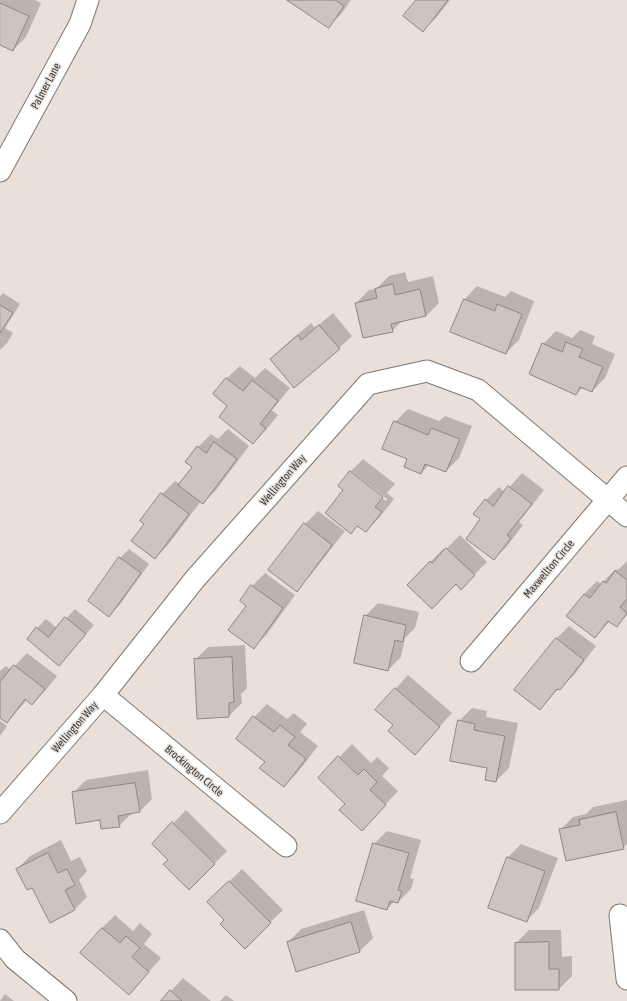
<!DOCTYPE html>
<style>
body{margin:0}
canvas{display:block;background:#e9e0da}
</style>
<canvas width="627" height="1001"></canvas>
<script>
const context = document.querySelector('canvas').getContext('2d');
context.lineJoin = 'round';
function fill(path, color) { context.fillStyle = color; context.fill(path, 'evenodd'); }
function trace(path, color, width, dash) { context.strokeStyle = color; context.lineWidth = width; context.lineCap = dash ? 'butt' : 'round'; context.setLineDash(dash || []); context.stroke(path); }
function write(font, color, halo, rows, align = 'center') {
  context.font = font + ' "Asap Condensed",sans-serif'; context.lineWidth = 3; context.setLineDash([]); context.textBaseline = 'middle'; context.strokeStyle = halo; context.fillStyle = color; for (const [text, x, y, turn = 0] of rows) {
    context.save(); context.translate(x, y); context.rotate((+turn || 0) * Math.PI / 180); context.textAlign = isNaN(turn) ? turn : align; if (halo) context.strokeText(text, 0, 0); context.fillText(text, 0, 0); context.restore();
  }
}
fill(new Path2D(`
 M0,0h35l6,3 -15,34 -13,13 -13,-6z
 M288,0h63l-9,13 -13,13z
 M417,0h33l-14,18 -13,12z
 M405,272l3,10 25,-6 6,27 -13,13 -24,5 -10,10 -36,-28 13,-13 7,-1 13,-13z
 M477,286l28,11 6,-6 23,10 -15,39 -13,13 -54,-22 13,-32z
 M3,293l17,11 -15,24 8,5 -6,10 -7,7v-53z
 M333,313l19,23 -13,12 -68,11 13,-13 27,-23 4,5z
 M580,330l15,6 -3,8 23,10 -10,24 -13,13 -9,-4 -7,7 -33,-50 13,-13 16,7z
 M240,366l15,12 10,-10 25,20 -18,22 6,5 -12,15 -13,13 -24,-37 -15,-12 13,-16z
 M408,409l31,12 6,-5 27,10 -13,32 -13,13 -17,-6 -8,8 -26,-51z
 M228,429l21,17 -33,44 -13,13 -2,-2 -33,44 -13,13 -10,-34 -4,-3 21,-27 13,-13 5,3 13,-17 5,-20 13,-13 7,5z
 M363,459l32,25 -8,9 7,6 -15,19 -13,13 -8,-6 -7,7 -7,-42 6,-18 36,29 1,-2 -36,-28z
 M522,473l22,17 -25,32 4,3 -16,21 -13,13 -8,-59 13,-13 6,5z
 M318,511l27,20 -36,46 -13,13 -26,-20 35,-46z
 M460,535l27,27 -26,26 -5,-5 -48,2 35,-36 2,1z
 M129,549l20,15 -31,43 -9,8 -20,-14 31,-43z
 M627,561v54l-11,11 -6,-5 -15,16 -27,-21 16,-22 13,-13 4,3 15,-15 2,1z
 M265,573l30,22 -28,39 -13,13 -7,-42 5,-19z
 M378,603l41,9 -4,16 -10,10 -4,19 -13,13 -23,-54z
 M75,609l19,16 -35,40 -22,-37 9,-9 11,9z
 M569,626l27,20 -23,30 -14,12 -19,21 16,-70z
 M245,645l2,43 -6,6 1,9 -13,13 -34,-56 13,-13z
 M27,653l30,23 -12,15 -13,13 -5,-4 -20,22 -7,-5v-46l6,-5 5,4z
 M408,675l44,38 -37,41 -21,-29 -17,-15z
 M267,704l20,15 7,-6 13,11 -7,8 18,14 -21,27 -13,13 -18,-24 -29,-23 17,-22z
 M472,708l15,3 -1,6 32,6 -9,45 -13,13 -7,-14 -30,-46z
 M0,721l7,5 -7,10z
 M352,744l19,19 6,-6 12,11 -7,8 16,15 -24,26 -27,-13 -28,-26z
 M148,770l4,29 -13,13 -7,1 -13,13 -18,-7 -28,-26 13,-13z
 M627,800v44l-4,4 -63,-18 13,-13 13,-3 7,-7z
 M186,810l41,41 -38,38 -20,-29 -16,-16z
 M387,831l34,9 -11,38 4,1 -3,10 -13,13 -3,-1 -8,8 -13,-65z
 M61,840l10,21 9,-4 7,14 -8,9 8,17 -13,13 -42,-24 -15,-17 13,-13z
 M521,844l37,14 -19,50 -13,13 -18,-64z
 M242,869l41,41 -38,37 -20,-28 -17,-17z
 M364,910l9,28 -13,13 -72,-9 13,-13z
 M115,915l18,16 7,-8 12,11 -8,10 17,14 -32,36 -27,-66z
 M529,930h32l1,27 10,-1v20l-13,13h-43v-46z
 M183,978l28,23h-49z
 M5,994l9,7h-14z
 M226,995l8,6h-14z`), '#0003');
const building = new Path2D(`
 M287,0h48l9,6 -15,22z
 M416,0h32l-25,32 -20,-16z
 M0,3l29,13 -16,35 -13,-6z
 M393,284l2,11 25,-6 6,27 -35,8 2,8 -30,6 -8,-35 22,-5 -2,-9z
 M464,299l31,12 2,-7 25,10 -16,40 -56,-22z
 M0,305l13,8 -13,20z
 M319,325l21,24 -46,39 -24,-29 28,-24 3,5z
 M566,342l17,7 -4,8 24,10 -11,25 -12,-5 -4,8 -47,-21 13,-31 20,9z
 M226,378l17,13 9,-11 26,21 -18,23 6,4 -13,16 -34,-27 8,-11 -14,-12z
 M394,421l34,14 3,-7 29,11 -14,33 -21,-8 -4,10 -17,-7 3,-8 -25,-10z
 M214,442l23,17 -34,45 -25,-19 14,-18 -7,-5 12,-16 9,7z
 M350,471l33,26 -8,10 7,5 -16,20 -9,-6 -6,8 -26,-21 18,-23 -5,-4z
 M508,486l24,18 -25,31 4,3 -17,22 -28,-21 14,-20 -7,-5 12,-15 8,7z
 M161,493l28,21 -34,45 -24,-18 13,-17 -4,-3z
 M304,523l28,22 -35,47 -29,-22z
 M446,548l29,27 -14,15 -5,-6 -24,25 -25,-24 23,-24 2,2z
 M119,557l22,16 -32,44 -21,-16z
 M615,571l12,9v19l-7,8 7,6 -10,14 -9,-6 -13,17 -29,-22 18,-22 6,4 13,-17 3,2z
 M251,585l32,23 -29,41 -26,-19 18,-24 -6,-5z
 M364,615l42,10 -3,17 -8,-2 -7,31 -34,-8z
 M65,617l21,17 -27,32 -32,-27 9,-12 12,10z
 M556,638l28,22 -24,30 -3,-1 -17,21 -26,-20z
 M232,657l2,45 -5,1v14l-32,2 -3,-60z
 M14,665l31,24 -13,16 -7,-6 -18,24 -7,-5v-36z
 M395,688l45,39 -25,28 -27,-24 5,-6 -18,-15z
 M253,716l21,16 6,-7 15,12 -7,8 18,14 -22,28 -25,-19 6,-6 -29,-23z
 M458,720l17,4 -1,6 31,6 -9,46 -11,-2 2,-12 -37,-7z
 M338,756l20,19 6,-6 13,13 -7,8 16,15 -24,26 -23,-21 6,-6 -27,-26z
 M135,783l5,29 -22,4 2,11 -19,2 -1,-9 -24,4 -4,-32z
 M616,812l8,37 -58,12 -7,-32 21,-4 -1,-5z
 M172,822l43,42 -26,26 -26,-26 5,-4 -16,-16z
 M373,843l36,10 -11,37 4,1 -4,12 -8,-2 -3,9 -31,-9z
 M48,853l10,20 9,-4 8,16 -10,5 10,20 -25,13 -18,-35 -5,2 -11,-21z
 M507,857l38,14 -18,51 -39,-14z
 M229,881l42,42 -26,26 -25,-25 4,-4 -17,-18z
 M351,922l9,30 -64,20 -9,-30z
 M102,928l18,15 6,-7 14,12 -8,9 17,15 -20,23 -49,-42z
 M549,942v27h10v21h-44v-47z
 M170,990l12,11h-21z`);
fill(building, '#cdc4be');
trace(building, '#8e8680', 1);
const minor = new Path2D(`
 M0,171l80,-147 8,-24
 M471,661l156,-184
 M103,695l183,151
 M0,813l103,-118 92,-116 173,-195 59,-13 51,19 149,126
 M620,915l7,64
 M0,940l15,19 51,42`);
trace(minor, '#7f7771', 23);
trace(minor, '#fff', 21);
write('11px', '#3b3835', '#e9e0da', [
 ["Palmer Lane",46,86,-62],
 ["Wellington Way",283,480,-49],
 ["Maxwellton Circle",549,569,-50],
 ["Wellington Way",75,727,-49],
 ["Brockington Circle",194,771,40]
]);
</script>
